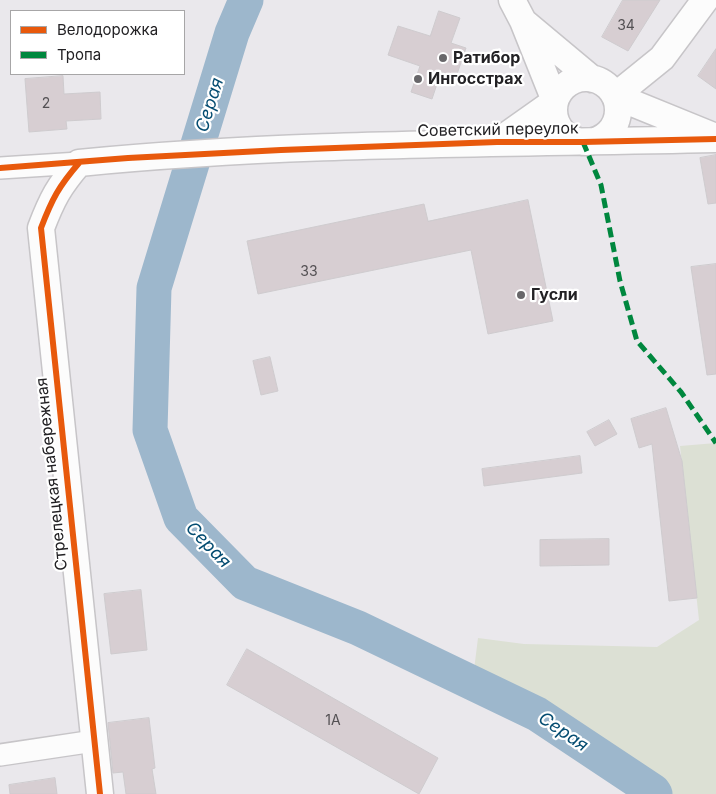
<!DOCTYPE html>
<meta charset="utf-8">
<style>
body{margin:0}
#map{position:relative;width:716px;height:794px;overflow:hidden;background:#eae8ec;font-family:Inter,sans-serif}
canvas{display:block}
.legend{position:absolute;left:10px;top:10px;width:175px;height:65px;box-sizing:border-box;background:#fff;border:1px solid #a7a6a7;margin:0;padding:6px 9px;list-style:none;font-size:15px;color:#222124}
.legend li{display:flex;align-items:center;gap:10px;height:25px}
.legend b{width:25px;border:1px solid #a7a6a7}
</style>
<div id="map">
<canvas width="716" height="794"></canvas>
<ul class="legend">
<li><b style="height:6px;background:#e8590c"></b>Велодорожка</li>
<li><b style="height:6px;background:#00873e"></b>Тропа</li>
</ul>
</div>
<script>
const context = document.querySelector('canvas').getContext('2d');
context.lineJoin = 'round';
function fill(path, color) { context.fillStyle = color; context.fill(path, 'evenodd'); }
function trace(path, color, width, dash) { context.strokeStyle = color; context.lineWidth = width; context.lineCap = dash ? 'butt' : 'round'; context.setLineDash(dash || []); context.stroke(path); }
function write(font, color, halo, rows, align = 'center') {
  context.font = font + ' Inter,sans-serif'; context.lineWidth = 4.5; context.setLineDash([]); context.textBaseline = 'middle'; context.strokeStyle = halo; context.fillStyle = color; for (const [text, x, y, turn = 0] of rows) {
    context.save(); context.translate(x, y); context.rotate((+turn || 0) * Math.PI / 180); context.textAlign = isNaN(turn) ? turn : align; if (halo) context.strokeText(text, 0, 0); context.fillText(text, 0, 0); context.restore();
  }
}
fill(new Path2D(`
 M716,443v351h-50l-3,-6 -82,-59 -107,-59 4,-32 46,6 133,3 42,-27 -19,-174z`), '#dce0d4');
trace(new Path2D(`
 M246,0l-14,33 -78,255 -4,142 31,88 64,65 113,45 179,86 116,77 2,3`), '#9db7cc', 35);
const building = new Path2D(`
 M623,0h37l-32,51 -26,-14z
 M439,11l21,7 -9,25 15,5 -10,29 -15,-5 -9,27 -21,-7 9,-26 -32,-11 10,-29 32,10z
 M716,49v40l-18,-13z
 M63,76l1,18 36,-2 1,27 -35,2 1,8 -38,3 -4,-53z
 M716,155v48l-8,1 -8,-46z
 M528,200l25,121 -65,13 -17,-84 -213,44 -11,-53 177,-37 4,17z
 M716,264v110l-9,1 -16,-108z
 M270,357l8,34 -17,4 -8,-34z
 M666,408l16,53 15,137 -28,3 -17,-157 -13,4 -8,-29z
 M609,420l8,14 -22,12 -8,-14z
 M580,456l2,17 -98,13 -2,-17z
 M609,539v26l-69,1v-26z
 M141,590l6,60 -36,4 -7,-60z
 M247,649l191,109 -19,36 -192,-109z
 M149,718l6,50 -3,1 4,25h-30l-3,-22 -10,1 -5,-50z
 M55,778l2,16h-47l-1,-9z`);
fill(building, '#d7ced2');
trace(building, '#cecbce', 1);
const minor = new Path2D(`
 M0,168l79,-5
 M0,755l94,-14`);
const tertiary = new Path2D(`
 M705,0l-43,58 -47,38 96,39
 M525,23l67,56
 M554 110a32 32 0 1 1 64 0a32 32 0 1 1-64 0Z
 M497,142l58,-41 -32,-80 -11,-21
 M100,794l-59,-566c11,-29 18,-42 38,-65 212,-21 425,-19 637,-24`);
trace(minor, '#c7c5c8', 24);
trace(tertiary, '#c7c5c8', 29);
trace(minor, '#fcfcfc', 21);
trace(tertiary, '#fcfcfc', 26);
trace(new Path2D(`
 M583,142l18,43 19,96 17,60 44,51 35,51`), '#00873e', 5, [10, 5]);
trace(new Path2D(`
 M79,163c-20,23 -27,36 -38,65l59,566
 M0,168l128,-10 153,-8 216,-8h86l133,-3`), '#e8590c', 6);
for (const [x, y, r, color] of [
 [443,58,5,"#68676a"],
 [418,79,5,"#68676a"],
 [521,295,5,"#68676a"]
]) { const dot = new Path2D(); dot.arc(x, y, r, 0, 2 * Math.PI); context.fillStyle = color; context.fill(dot); trace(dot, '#fff', 2); }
write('14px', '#535053', null, [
 ["34",626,26],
 ["2",46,104],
 ["33",309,272],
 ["1А",333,721]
]);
write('bold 16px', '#222124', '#fff', [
 ["Ратибор",453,58],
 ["Ингосстрах",428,79],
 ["Гусли",531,295]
], 'left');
write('16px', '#222124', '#fff', [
 ["Советский переулок",498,130,-1],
 ["Стрелецкая набережная",52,474,-96]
]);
write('italic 18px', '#044c71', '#fff', [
 ["Серая",210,105,-73],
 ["Серая",208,545,46],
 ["Серая",563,732,34]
]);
</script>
